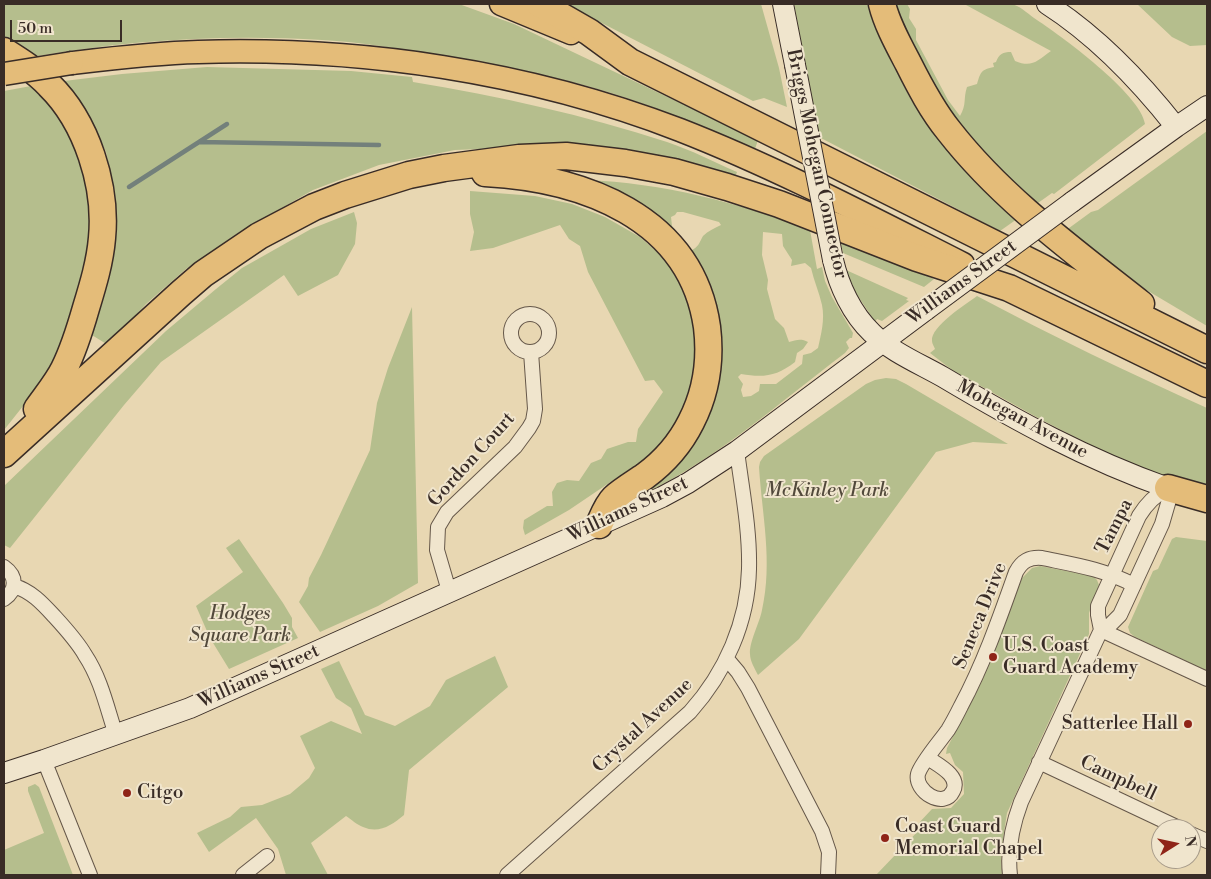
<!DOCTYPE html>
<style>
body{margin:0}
#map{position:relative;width:1211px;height:879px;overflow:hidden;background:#e8d7b2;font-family:"Libre Bodoni",serif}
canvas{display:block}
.frame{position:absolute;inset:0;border:5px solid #392c26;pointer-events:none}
.north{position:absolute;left:1151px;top:819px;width:50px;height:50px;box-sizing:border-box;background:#f0e5cd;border:1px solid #a79b8a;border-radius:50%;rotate:80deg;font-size:14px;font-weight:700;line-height:20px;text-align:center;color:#392c26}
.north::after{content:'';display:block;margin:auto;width:18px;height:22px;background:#8f2418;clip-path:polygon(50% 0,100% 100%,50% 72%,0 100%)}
.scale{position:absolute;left:10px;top:20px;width:112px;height:22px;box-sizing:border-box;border:2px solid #392c26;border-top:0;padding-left:6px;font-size:15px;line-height:18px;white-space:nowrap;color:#392c26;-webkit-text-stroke:4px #f0e5cd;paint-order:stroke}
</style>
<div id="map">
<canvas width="1211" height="879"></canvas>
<div class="frame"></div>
<div class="north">N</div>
<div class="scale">50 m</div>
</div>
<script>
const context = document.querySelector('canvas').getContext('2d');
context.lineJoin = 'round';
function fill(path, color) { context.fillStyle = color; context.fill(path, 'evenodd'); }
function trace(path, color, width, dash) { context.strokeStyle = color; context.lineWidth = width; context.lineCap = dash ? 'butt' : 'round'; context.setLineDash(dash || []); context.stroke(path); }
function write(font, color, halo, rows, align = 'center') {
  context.font = font + ' "Libre Bodoni",serif'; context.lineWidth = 4; context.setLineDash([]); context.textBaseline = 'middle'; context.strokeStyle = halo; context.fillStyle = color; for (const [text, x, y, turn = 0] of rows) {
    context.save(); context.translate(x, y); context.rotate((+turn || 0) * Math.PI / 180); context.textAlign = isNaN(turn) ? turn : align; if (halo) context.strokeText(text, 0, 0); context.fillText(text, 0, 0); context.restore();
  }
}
fill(new Path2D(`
 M4,4h455l55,20 244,116 -3,9c-48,-19 -94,-41 -144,-56 -56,-17 -115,-29 -173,-38 -39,-6 -77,-13 -116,-15 -97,-6 -194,0 -290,17l-28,-18z
 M565,4h196l18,64 8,39 -23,-9 -11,3z
 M794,4h74l9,26 14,31 20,39 17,25 89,94 -17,12 -181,-94z
 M891,4h16l3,5 -1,9 7,11v11l32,60 12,16c7,-12 3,-17 7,-29l10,-3c4,-13 4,-14 17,-17l-1,-4 3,-1c3,-8 7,-10 15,-10l4,9c17,7 22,0 36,-10l-85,-46 -9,-1c14,0 42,-3 54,0 8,1 16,9 23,14 26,17 107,76 111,106l-91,70 -2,-1 -21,15 -77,-85z
 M1137,4h70v41l-17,1 -18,-9z
 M207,67l144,4 61,6 1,5c86,14 171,33 254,60 24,8 47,20 70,30l-4,12 -204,-37 -74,3 -76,15 -66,25 -75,43 -52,36 -40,35 -38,41 -21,-13 21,-53 9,-58 -3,-30 -8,-39 -12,-26 -30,-45 58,-7z
 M42,84l45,83 6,82 -27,89 -31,53 -31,39v-339z
 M1207,131v195l-69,-41 -73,-54 26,-19 7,-2z
 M585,180c79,3 151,22 225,50l7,39 5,-2 3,14 7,16 21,36 -1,5h-2l-4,4 3,6 -4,5c-65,49 -128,106 -202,141l-3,-6 50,-53 18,-140zM677,212h6l36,10 2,3c-6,3 -13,6 -18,11 -4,7 -4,11 -13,15l-18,-25 -1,-9 4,-2zM763,232l19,2 1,12 9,14 -1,6 14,-3 6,5c3,13 8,24 11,37 3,15 -1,29 -4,43l-7,5 -8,2 -1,9 -26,20h-16l-1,7 -8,5 -8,1 -2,-7 2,-6 -5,-7 3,-3c23,4 36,2 54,-12l2,-9 6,-4 5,-7c-7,-4 -12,-2 -19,0l-5,-14 -9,-9 -8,-30 1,-9 -6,-25z
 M470,191l65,5 37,8 33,13 35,20 25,22 22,37 8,35 1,49 -27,60 -23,18 -77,52 -44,25 -2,-7 1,-8 23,-14h6l-1,-14 5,-9 10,-3 12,1 12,-18 10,-4 6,-10 21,-7h8l2,-13 25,-37 -9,-12 -9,1 -57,-109 -8,-26 -11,-7 -9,-14 -67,23 -23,3 4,-19 -4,-18z
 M354,212l3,11 -2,21 -17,31 -40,21 -14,-21 -123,87 -37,43 -114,143 -6,-3v-59l162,-155 50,-42 26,-21 69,-39z
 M840,239l94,40 -10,8 -81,-34z
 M846,270l62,28 -2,2 3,1 -27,20 -5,-2 -2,3 -19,-29z
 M977,296c75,40 152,77 230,112v88l-97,-41 -70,-36 -88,-49 -22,-17 5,-4c-1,-3 -3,-5 -3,-8 -2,-14 34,-37 45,-45z
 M412,307l6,276 -40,23 -58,26 -21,-30 9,-16 1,-8 12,-23 49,-105 7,-47 11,-35z
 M886,378l10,1 10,5 102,60 -35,-2 -37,10 -137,187 -41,36c-3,-6 -8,-14 -8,-21 -1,-12 10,-32 12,-44 11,-48 0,-95 -3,-143l1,-5 4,-6 102,-72 9,-4z
 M1176,537l31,4v130l-72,-34 -5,-4 -2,-6 25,-56 5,-2 14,-30z
 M239,539l44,64 9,15v9l6,11 -69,31 -19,-31 -14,-32 47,-34 -17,-24z
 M1040,566l53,10 4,4 2,5 -10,28v21l-82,179 -6,39 1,23h-126l44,-46 -4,-3 16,-17 19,-1 13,-14 -1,-22 -8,-7 -5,-12 -4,1 1,-6 34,-65 41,-105 10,-10z
 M495,656l13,31 -99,83 -5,45c-12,10 -25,19 -41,12 -6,-2 -12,-8 -17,-11l-35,27 17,32h-42l-8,-26 -22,-31 -47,34 -12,-19 33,-16 11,-10 21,-2 28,-11 19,-16 6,-10 -15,-32 31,-15 31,13 -11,-26 -15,-10 -15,-29 18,-8 26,54 30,11 35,-20 16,-26z
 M35,784l4,3 34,88h-69v-25l40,-17 -16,-42v-4z`), '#b5be8d');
trace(new Path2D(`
 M199,142l180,3
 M129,187l98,-63`), '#73807b', 4.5);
const street = new Path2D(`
 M511 333a19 19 0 1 1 38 0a19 19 0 1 1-38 0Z
 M4,567c13,9 13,23 0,32
 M14,586c17,5 28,17 40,30 11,12 23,25 31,39 16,24 22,53 31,80
 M449,591l-12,-41 1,-23 9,-15 68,-65 14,-19 4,-7 2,-12 -4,-57
 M1101,630l106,49
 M727,659l11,13 10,16 74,143 7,21 -1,23
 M928,758c10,7 33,18 25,33 -9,19 -39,0 -35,-17 3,-11 23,-34 30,-44 5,-8 9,-16 13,-24 23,-43 39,-89 55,-134 6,-11 13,-15 26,-14 34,7 61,11 92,27
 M44,760l46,115
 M1039,762l142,67
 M1191,834l16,7
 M243,875l24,-19
 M507,875l183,-163c35,-39 58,-90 59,-143 1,-39 -7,-79 -12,-118
 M1010,875c-3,-26 2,-49 11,-73l80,-172 8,-4 11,-11 42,-91 7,-24 -1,-12c-13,7 -21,15 -29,28l-41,90v9l3,15`);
const secondary = new Path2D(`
 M783,4l12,61
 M1047,4c50,32 92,76 129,123
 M1072,202l104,-75 31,-21
 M833,260c6,26 19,54 39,73 18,18 48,31 71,44 74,44 143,82 225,111
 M4,773l40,-13 146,-52 472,-211 26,-14 49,-32 189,-141`);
const primary = new Path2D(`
 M501,4l70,29
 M72,63c42,-5 83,-10 126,-11 163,-5 329,19 482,78 97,38 190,87 283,134`);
const highway = new Path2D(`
 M540,4l49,28 41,30 577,288
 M882,4c5,20 16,40 26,59 12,24 24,47 41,68 53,68 125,120 192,173
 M4,51c16,10 32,20 45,34 38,37 58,101 53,153 -2,24 -9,47 -16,70 -6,21 -12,41 -22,61 -7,14 -18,27 -27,40
 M485,173c97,5 206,43 222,154 4,33 -1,66 -16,95 -11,22 -27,40 -46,54 -10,7 -22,14 -31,22 -7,7 -11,18 -15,27
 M4,454l177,-161 22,-19 56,-38 55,-29 31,-12 64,-20 35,-7 75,-10 47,-2 59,7 49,9 53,15 52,17 138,54 92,30 198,96
 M1168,488l39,11`);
trace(street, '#655749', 16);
trace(secondary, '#392c26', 22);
trace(primary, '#392c26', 25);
trace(highway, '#392c26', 29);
trace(street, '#f0e5cd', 14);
trace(secondary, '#f0e5cd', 20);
trace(primary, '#e4bc79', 22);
trace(highway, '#e4bc79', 26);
const secondaryBridge = new Path2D(`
 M795,65l38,195
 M926,310l146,-108`);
const primaryBridge = new Path2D(`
 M4,74l68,-11`);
trace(secondaryBridge, '#392c26', 22, []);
trace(primaryBridge, '#392c26', 25, []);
trace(secondaryBridge, '#f0e5cd', 20);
trace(primaryBridge, '#e4bc79', 22);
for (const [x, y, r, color] of [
 [993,657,5,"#8f2418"],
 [1188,724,5,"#8f2418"],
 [127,793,5,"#8f2418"],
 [885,838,5,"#8f2418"]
]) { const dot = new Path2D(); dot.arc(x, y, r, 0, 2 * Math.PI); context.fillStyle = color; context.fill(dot); trace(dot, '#f0e5cd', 2); }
write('19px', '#392c26', '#f0e5cd', [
 ["Briggs Mohegan Connector",816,164,78],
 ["Williams Street",962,283,-36],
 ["Mohegan Avenue",1022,420,28],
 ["Gordon Court",472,460,-48],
 ["Williams Street",628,510,-25],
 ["Tampa",1115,527,-63],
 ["Seneca Drive",981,616,-68],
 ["Williams Street",259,677,-24],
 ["Crystal Avenue",643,726,-43],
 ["Campbell",1118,779,25]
]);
write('italic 19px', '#52493b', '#f0e5cd', [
 ["McKinley Park",827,491],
 ["Hodges",240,614],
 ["Square Park",240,636]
]);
write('19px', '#392c26', '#f0e5cd', [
 ["U.S. Coast",1003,646],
 ["Guard Academy",1003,668],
 ["Satterlee Hall",1178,724,"right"],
 ["Citgo",137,793],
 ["Coast Guard",895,827],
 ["Memorial Chapel",895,849]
], 'left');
</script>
